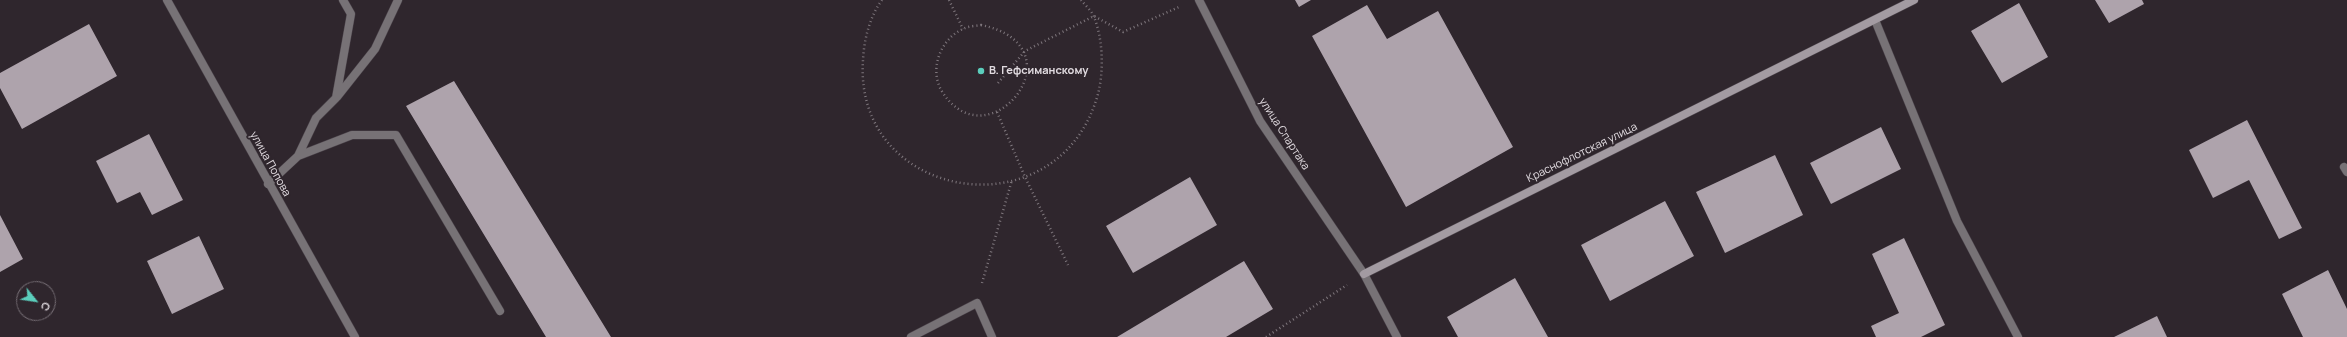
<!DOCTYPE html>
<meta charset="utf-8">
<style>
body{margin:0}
#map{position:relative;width:2347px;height:337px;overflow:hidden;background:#2f262d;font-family:Manrope,sans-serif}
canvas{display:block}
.north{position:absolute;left:16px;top:281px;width:40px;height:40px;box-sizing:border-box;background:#2f262d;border:1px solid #766e75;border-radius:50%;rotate:120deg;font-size:11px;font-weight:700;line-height:16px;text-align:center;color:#e1dbe0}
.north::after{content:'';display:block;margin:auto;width:14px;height:18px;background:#5bcebc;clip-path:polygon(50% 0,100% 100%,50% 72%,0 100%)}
</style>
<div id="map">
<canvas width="2347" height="337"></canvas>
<div class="north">С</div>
</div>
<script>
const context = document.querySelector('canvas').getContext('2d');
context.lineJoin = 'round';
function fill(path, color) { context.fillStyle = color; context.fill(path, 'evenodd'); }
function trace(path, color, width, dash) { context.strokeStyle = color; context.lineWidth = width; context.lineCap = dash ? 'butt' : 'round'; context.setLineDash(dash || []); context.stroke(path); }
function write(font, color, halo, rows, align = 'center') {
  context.font = font + ' Manrope,sans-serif'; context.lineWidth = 4; context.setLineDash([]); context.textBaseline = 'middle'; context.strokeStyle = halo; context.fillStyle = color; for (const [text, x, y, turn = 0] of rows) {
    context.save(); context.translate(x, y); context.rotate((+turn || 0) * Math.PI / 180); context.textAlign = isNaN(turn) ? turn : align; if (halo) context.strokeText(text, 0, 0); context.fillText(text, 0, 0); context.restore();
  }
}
fill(new Path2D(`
 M1295,0h16l-12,7z
 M2095,0h47l2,4 -35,19z
 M2019,3l29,54 -46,26 -31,-52z
 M1367,5l20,34 51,-28 75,136 -107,60 -94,-171z
 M89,24l28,52 -95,53 -22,-41v-15z
 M454,81l157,256h-65l-140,-231z
 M2247,120l55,108 -23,11 -30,-59 -36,18 -24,-48z
 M1881,127l20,42 -70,35 -21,-41z
 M149,134l34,66 -31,15 -12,-23 -23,11 -21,-42z
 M1775,155l28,60 -78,38 -29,-61z
 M1190,177l27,48 -84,48 -27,-47z
 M1665,201l29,55 -84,45 -29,-56z
 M0,215l23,44 -23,13z
 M199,236l25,53 -52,25 -25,-53z
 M1904,238l41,87 -24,12h-45l-5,-11 28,-13 -27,-59z
 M1244,261l29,48 -47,28h-109z
 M2328,270l19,39v28h-44l-21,-43z
 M1515,278l33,59h-90l-11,-20z
 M2157,316l10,21h-53z`), '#aea3ac');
const lane = new Path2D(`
 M1875,20l82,201 61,116
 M337,97l38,-48 23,-49
 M298,156l18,-38 20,-20 15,-84 -8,-14
 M268,184l30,-28 54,-21h44l104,176
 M911,337l66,-34 15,34`);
const street = new Path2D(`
 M167,0l188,337
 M1199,0l61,121 104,153 33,63
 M2344,167l3,5`);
const secondary = new Path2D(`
 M1364,274l550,-274`);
trace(lane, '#4b434a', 9);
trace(street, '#4b434a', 9);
trace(secondary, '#4b434a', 9);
trace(new Path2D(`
 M882,0c-12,16 -18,39 -19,60 -10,142 196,175 235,34 6,-23 5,-55 -4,-77 -2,-6 -9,-12 -13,-17
 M949,0l14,29
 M981,25c102,21 9,139 -38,68 -15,-22 -3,-54 20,-64 5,-3 13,-3 18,-4z
 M998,83l27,-32 69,-35 29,16 56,-25
 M997,112l28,65 43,88
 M982,283l30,-103
 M1266,337l81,-52`), '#7f777d', 2.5, [1, 3]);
trace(lane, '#777276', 8);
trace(street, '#777276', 8);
trace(secondary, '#a39ba2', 8);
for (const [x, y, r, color] of [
 [981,71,4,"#5bcebc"]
]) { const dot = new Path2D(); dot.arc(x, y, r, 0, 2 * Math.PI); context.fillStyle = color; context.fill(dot); trace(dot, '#2f262d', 1.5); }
write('bold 11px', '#e1dbe0', '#2f262d', [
 ["В. Гефсиманскому",989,71]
], 'left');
write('11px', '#e1dbe0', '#2f262d', [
 ["улица Спартака",1284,134,57],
 ["Краснофлотская улица",1582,153,-26],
 ["улица Попова",270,164,61]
]);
</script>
